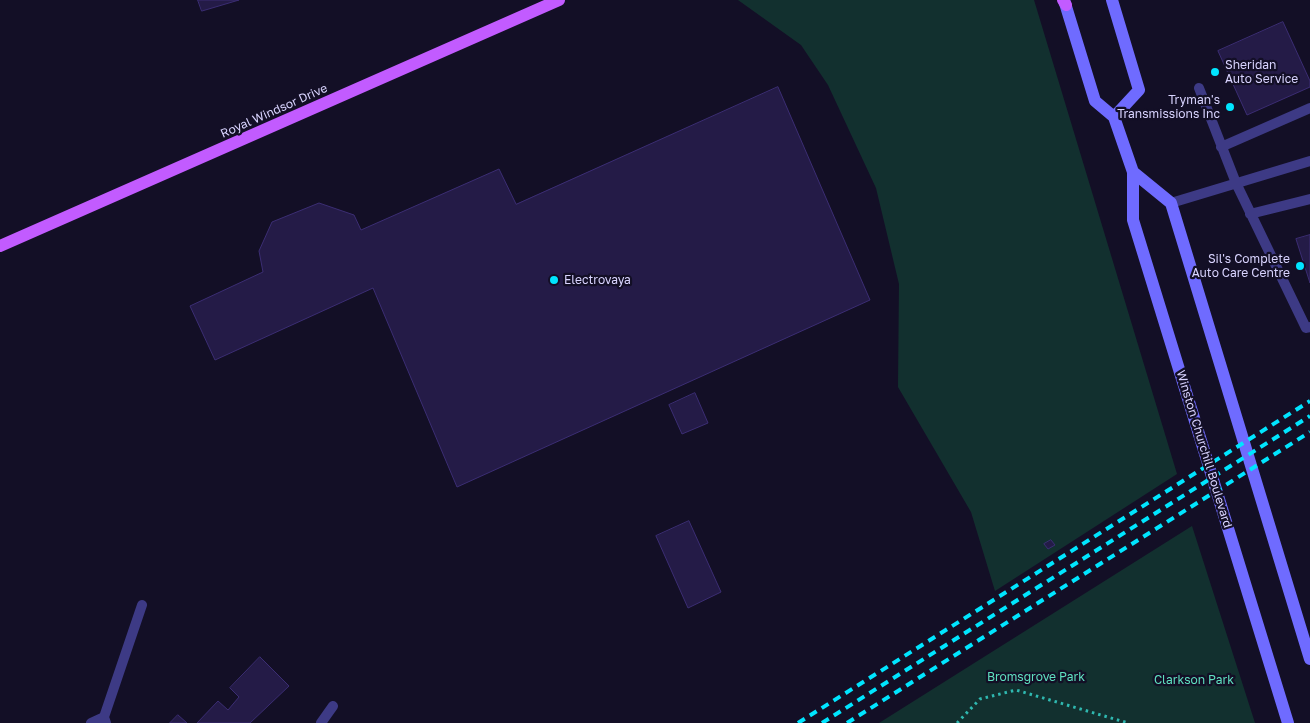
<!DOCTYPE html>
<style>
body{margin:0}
canvas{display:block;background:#130f26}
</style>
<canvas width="1310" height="723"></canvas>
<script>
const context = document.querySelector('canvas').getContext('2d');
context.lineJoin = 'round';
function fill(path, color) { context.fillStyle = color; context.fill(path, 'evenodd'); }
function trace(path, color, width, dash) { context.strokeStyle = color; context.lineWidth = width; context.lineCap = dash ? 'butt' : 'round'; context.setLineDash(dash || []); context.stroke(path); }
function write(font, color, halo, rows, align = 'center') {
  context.font = font + ' "Golos Text",sans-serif'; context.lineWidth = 4.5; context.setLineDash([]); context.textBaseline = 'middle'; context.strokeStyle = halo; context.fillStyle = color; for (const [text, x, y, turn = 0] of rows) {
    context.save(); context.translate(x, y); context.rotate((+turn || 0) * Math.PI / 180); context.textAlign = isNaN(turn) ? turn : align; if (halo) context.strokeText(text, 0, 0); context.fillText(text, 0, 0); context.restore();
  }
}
fill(new Path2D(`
 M738,0h296l143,474 -182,117 -24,-79 -73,-125 1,-103 -23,-96 -48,-103 -27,-40z
 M1192,526l63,197h-376z`), '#12302f');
const building = new Path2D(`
 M198,0h41l-37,11z
 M1283,22l27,59v6l-63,28 -29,-64z
 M778,87l92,213 -413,187 -84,-199 -158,72 -25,-54 73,-34 -4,-21 13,-29 47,-19 35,12 7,15 138,-61 17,35z
 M1310,235v48l-14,-44z
 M695,393l13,30 -26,11 -13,-29z
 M689,521l32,71 -33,16 -32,-72z
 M1051,540l4,5 -7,4 -4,-5z
 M260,657l29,29 -39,37h-53l21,-22 10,9 11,-13 -9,-9z
 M178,715l9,8h-17z`);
fill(building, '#241b47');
trace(building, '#3b2d73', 1);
trace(new Path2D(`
 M957,723l23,-24 36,-9 112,33`), '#2fb8b0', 3, [2.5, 4]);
trace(new Path2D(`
 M1199,88l37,95 70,145 4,-1
 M1221,147l89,-39
 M1171,203l139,-42
 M1250,214l60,-15
 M91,723l13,-6
 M106,723l-2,-6 38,-112
 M321,723l12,-17`), '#3d3a85', 10);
trace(new Path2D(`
 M1064,0l31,101 19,16 19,55v48l155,503
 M1112,0l27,90 -25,27
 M1133,172l38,31 139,456`), '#6f6bff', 12);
trace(new Path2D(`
 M1063,0l3,5
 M0,246l559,-246`), '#c25bff', 12);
trace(new Path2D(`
 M798,723l512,-322
 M822,723l488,-307
 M847,723l463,-291`), '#00e5ff', 4, [8, 6]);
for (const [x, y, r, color] of [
 [1215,72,5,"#00e5ff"],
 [1230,107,5,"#00e5ff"],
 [1300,266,5,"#00e5ff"],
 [554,280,5,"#00e5ff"]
]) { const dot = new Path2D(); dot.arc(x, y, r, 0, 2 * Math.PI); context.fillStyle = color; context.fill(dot); trace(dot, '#130f26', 2); }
write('12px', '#d9d4ff', '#130f26', [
 ["Sheridan",1225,65],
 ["Auto Service",1225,79],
 ["Tryman's",1220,100,"right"],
 ["Transmissions Inc",1220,114,"right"],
 ["Sil's Complete",1290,259,"right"],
 ["Auto Care Centre",1290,273,"right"],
 ["Electrovaya",564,280]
], 'left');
write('12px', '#d9d4ff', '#130f26', [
 ["Royal Windsor Drive",274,111,-24],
 ["Winston Churchill Boulevard",1204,449,73]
]);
write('12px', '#5fe0c0', '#130f26', [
 ["Bromsgrove Park",1036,677],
 ["Clarkson Park",1194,680]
]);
</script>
